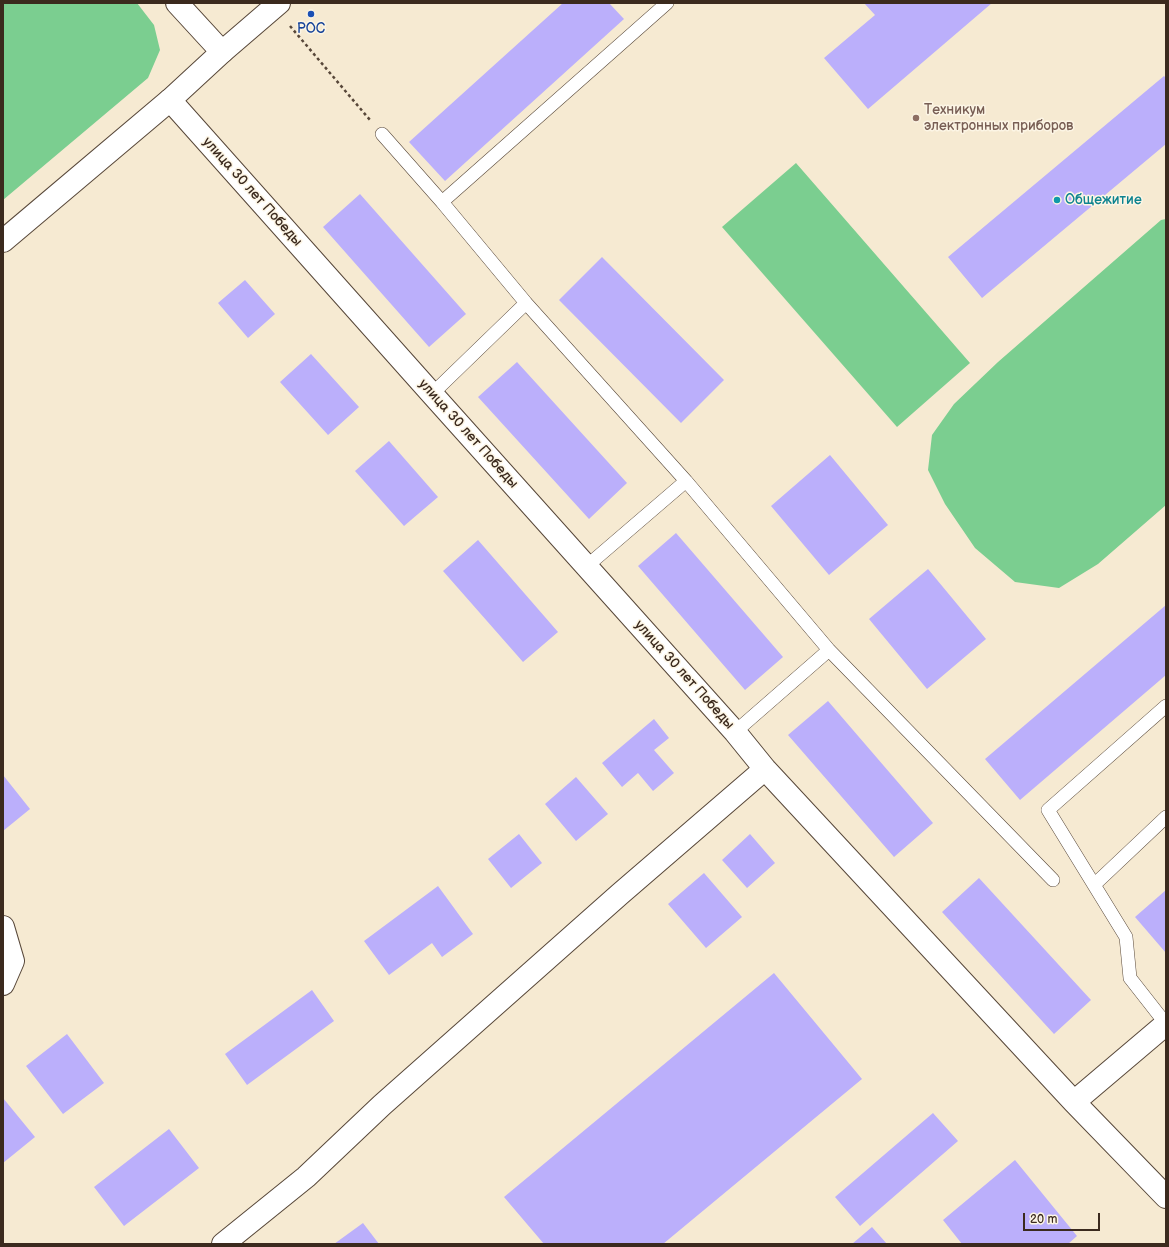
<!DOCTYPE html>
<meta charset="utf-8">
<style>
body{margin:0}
#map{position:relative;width:1169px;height:1247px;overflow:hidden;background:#f6ead2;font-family:"Balsamiq Sans",sans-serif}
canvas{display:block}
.frame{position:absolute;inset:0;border:4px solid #3b2a1e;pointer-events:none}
.scale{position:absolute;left:1023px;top:1213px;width:77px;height:18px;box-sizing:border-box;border:2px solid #3b2a1e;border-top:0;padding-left:5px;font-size:12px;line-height:14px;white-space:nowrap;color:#3b2a1e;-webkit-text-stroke:3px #fcf5e5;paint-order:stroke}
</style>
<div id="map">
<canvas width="1169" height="1247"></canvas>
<div class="frame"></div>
<div class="scale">20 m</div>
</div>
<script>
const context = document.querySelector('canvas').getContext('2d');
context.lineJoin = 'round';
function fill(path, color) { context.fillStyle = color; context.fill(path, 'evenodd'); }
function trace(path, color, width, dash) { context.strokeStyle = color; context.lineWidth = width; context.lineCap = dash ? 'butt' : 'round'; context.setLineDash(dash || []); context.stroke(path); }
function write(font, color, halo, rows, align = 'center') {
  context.font = font + ' "Balsamiq Sans",sans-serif'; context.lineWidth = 3; context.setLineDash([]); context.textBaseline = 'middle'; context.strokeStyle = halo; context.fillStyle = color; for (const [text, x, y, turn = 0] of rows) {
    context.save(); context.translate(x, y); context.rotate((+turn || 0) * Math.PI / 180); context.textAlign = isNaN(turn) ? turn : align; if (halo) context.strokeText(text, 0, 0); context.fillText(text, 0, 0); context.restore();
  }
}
fill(new Path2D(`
 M3,3h134l17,22 6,25 -12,28 -145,122z
 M796,163l174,200 -73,64 -175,-200z
 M1166,219v286l-68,59 -39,24 -44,-6 -40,-34 -30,-44 -17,-34 4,-35 22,-31 44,-42 163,-142z`), '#7bce90');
fill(new Path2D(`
 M563,3h46l15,16 -179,162 -36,-39z
 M864,3h128l-124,106 -44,-51 51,-43z
 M1164,76l2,2v66l-184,154 -34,-41z
 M360,194l106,120 -37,33 -106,-120z
 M602,257l122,123 -43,43 -122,-123z
 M245,280l30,34 -27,24 -30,-35z
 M311,354l48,53 -31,28 -48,-53z
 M517,362l110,121 -38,36 -111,-122z
 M389,441l49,56 -34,29 -49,-55z
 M830,455l58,70 -59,50 -58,-69z
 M676,533l107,124 -38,33 -107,-124z
 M478,540l80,92 -35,30 -80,-91z
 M928,569l58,70 -59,50 -58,-70z
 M1166,605v70l-146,125 -35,-41z
 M828,701l105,122 -39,34 -106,-122z
 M654,719l15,19 -15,12 20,23 -21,18 -15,-18 -16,14 -20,-24z
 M3,775l27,34 -27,22z
 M576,777l32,37 -32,27 -31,-37z
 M519,834l23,29 -31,25 -23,-29z
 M750,834l25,29 -28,25 -25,-28z
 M704,873l38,44 -36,31 -38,-44z
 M979,878l112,122 -37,34 -112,-122z
 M438,886l35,48 -31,23 -10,-14 -43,32 -25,-34z
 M1166,890v63l-31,-36z
 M774,973l88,106 -199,165h-119l-40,-47z
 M312,990l22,31 -87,64 -22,-31z
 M67,1034l37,49 -41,31 -37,-48z
 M3,1098l32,39 -32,26z
 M933,1113l25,28 -98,85 -25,-29z
 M169,1129l30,39 -75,58 -30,-39z
 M1015,1160l62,76 -9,8h-106l-19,-24z
 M363,1223l16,21h-45z
 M872,1227l15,17h-35z`), '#bbaffb');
const lane = new Path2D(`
 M382,134l60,68 84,101 160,178 143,169 224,230
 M442,202l225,-199
 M432,394l94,-91
 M587,566l99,-85
 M735,732l94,-82
 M1094,885l72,-68
 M1166,1024l-36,-46 -4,-41 -78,-127 118,-104`);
const street = new Path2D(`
 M177,3l45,49
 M170,100l262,294 303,338 30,37 309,333 92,95
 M3,927l10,34 -10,23
 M1074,1102l92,-78
 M223,1244l83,-67 76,-72 238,-211 145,-125`);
const secondary = new Path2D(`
 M3,241l167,-141 52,-48 57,-49`);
trace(lane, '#574739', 14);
trace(street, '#574739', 24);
trace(secondary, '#574739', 24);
trace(new Path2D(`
 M290,26l80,94`), '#574739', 2.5, [3, 3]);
trace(lane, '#fff', 13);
trace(street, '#fff', 22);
trace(secondary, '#fff', 22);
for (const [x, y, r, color] of [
 [311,14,4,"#1a4fb4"],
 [916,118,4,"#8d6e63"],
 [1057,200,4,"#0f9aa8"]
]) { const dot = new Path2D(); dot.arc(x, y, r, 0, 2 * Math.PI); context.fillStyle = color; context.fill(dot); trace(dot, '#fcf5e5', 1.5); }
write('14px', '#164399', '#fcf5e5', [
 ["РОС",311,29]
]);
write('14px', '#785e54', '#fcf5e5', [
 ["Техникум",924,110],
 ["электронных приборов",924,126]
], 'left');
write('14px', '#3b2a1e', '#fcf5e5', [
 ["улица 30 лет Победы",252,192,48],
 ["улица 30 лет Победы",468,434,48],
 ["улица 30 лет Победы",684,675,48]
]);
write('14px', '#0d838f', '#fcf5e5', [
 ["Общежитие",1065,200]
], 'left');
</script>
